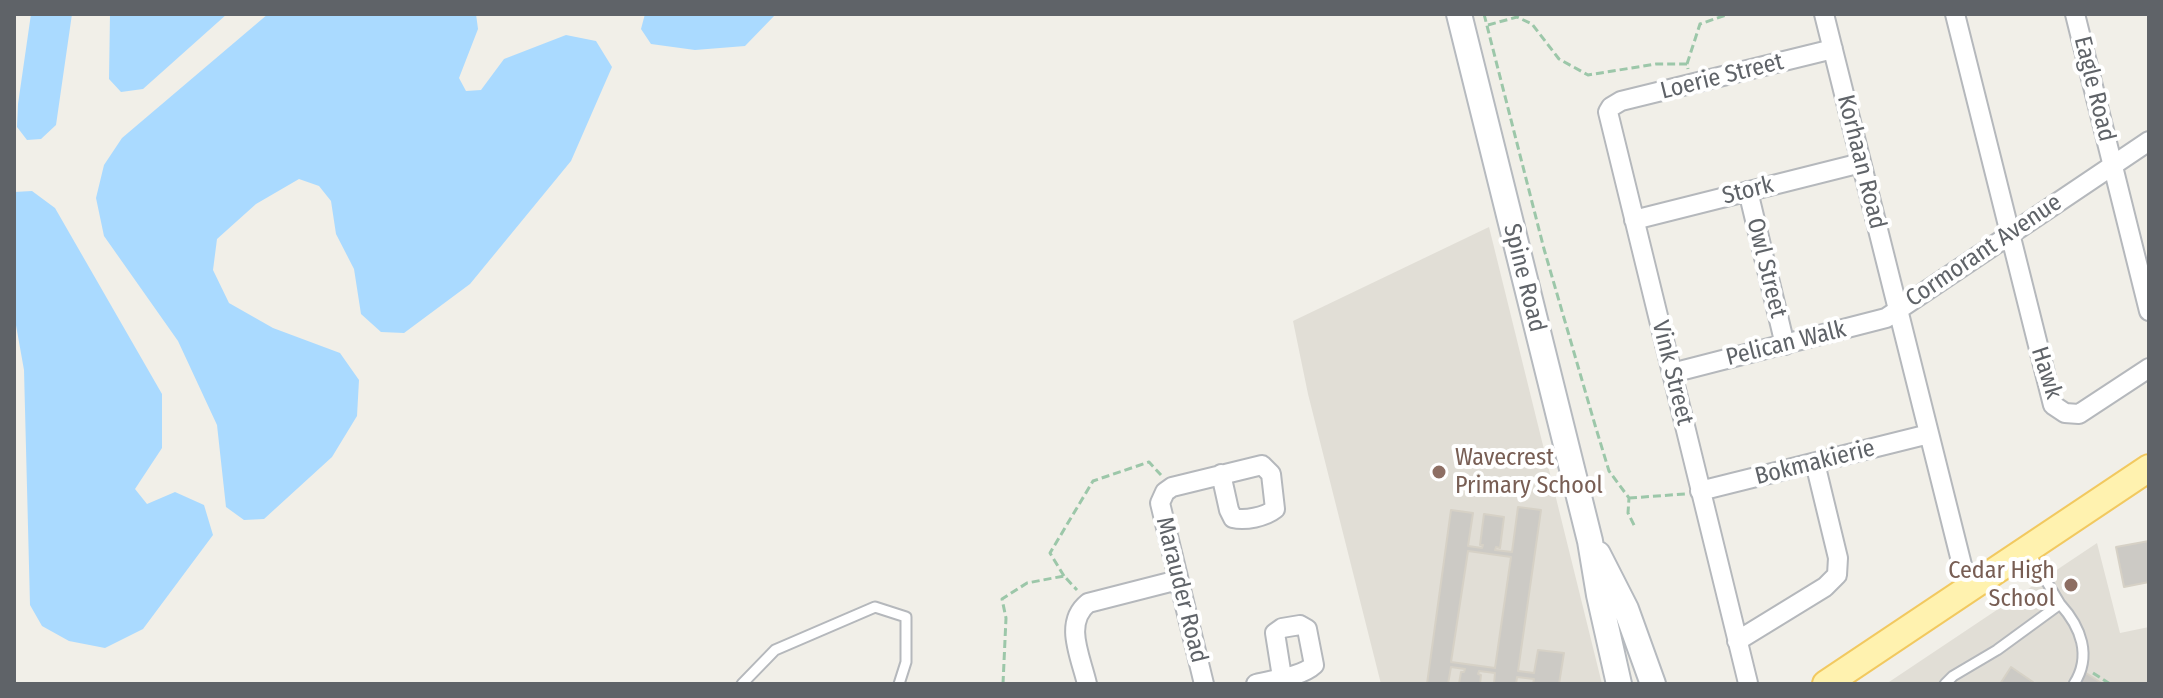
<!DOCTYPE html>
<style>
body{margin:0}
#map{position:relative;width:2163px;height:698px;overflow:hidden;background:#f1efe8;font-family:"Fira Sans Condensed",sans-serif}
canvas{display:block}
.frame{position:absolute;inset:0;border:16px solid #5f6368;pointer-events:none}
</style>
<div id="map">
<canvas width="2163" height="698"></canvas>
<div class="frame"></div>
</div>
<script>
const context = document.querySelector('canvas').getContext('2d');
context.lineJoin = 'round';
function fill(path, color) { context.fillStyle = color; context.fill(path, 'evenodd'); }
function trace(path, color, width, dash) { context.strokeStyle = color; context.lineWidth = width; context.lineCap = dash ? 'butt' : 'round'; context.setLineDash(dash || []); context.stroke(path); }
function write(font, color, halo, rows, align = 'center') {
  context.font = font + ' "Fira Sans Condensed",sans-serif'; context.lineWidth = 8; context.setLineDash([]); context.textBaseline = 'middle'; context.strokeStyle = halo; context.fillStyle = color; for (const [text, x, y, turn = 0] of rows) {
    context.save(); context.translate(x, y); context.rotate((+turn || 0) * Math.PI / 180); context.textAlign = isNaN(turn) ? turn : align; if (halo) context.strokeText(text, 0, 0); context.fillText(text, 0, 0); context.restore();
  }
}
fill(new Path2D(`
 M1489,227l113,457h-221l-73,-290 -15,-73z
 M2097,543l23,90 29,-6v57h-263z`), '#e1ded6');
fill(new Path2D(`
 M31,14h41l-16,111 -15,14 -14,1 -10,-13 1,-23z
 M110,14h117l-84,75 -22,3 -12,-13z
 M268,14h208l2,15 -19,49 7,13 15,-1 23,-31 62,-24 30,6 16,26 -41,94 -101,123 -66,49 -23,-1 -20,-18 -7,-45 -18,-35 -5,-33 -12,-15 -20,-7 -43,25 -39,35 -4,31 16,33 44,25 67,25 19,27 -2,36 -25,41 -68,62 -20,1 -18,-13 -9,-82 -39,-84 -74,-105 -8,-38 8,-33 18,-27z
 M645,14h131l-31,32 -50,4 -44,-6 -10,-15z
 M32,191l23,17 107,186v54l-27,41 12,15 28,-12 29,13 9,30 -70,94 -38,19 -36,-7 -27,-15 -12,-21 -6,-235 -10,-56v-122z`), '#aadaff');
const building = new Path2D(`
 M1518,507l23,3 -23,161 16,2 4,-23 26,3 -5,31h-26l1,-5 -17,-2 -1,7h-22l1,-11 -16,-2 -1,3 3,1 -1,9h-21l2,-12h3l1,-3 -14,-2 -3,17h-21l24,-174 22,3 -5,33 14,2 1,-3h-3l4,-31 20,3 -4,31 -4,-1 -1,3 17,2zM1468,551l43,6 -16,111 -44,-6z
 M2149,541v41l-25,5 -8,-40z
 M2011,667l22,15 -1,2h-32z
 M2086,673l17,11h-25z`);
fill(building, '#cccac5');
trace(building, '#d6d1c6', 2);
const service = new Path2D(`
 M2060,604c21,23 32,52 14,80
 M742,684l33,-34 100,-43 31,10v45l-7,22
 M1945,684l8,-8 44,-26 63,-46 -31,-52`);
const minor = new Path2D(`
 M1824,14l144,575
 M1955,14l98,391 12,8 14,1 70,-46
 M2075,14l74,297
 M1748,191l37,154
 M1634,220l227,-57
 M1672,373l214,-55 263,-177
 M1700,491l229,-57
 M1737,641l88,-54 12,-12 1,-17 -23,-95
 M1748,683l-140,-571 3,-5 10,-6 212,-52
 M1087,684c-6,-27 -24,-61 1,-81l90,-23
 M1204,684l-44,-181 5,-11 7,-5 90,-22 9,9 4,35c-10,8 -30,12 -42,9l-4,-8 -8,-36
 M1256,684c18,-5 45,-7 58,-19l-7,-36 -7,-4 -18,3 -7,5 7,44`);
const secondary = new Path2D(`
 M1459,14l131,527 9,54 20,89
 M1598,554l28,55 27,75`);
const primary = new Path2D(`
 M1826,684l323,-216`);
trace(service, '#b5b8bc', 13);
trace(minor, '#b5b8bc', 22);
trace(secondary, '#b6babf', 28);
trace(primary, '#f2c960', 30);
trace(new Path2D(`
 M1484,14l60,235 51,176 14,46 20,27 -1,15 7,14
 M1488,25l29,-8 15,7 27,35 29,16 68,-11h31l1,5
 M1687,64l13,-40 29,-10
 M1629,498l56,-4
 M1064,576l-14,-23 43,-72 56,-19 12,13
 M2093,673l17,11
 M1003,684l3,-66 -4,-19 25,-16 37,-7 13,14`), '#9cc7a9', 3, [8, 4]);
trace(service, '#fff', 9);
trace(minor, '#fff', 18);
trace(secondary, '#fff', 24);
trace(primary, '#fff2af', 26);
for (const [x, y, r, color] of [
 [1439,472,8,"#8d6e63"],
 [2071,585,8,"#8d6e63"]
]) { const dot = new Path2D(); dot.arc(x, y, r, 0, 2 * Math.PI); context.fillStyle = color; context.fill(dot); trace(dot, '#fff', 3); }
write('24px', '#5f6368', '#fff', [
 ["Loerie Street",1722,77,-14],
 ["Eagle Road",2094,89,76],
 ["Korhaan Road",1861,162,76],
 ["Stork",1748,191,-14],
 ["Cormorant Avenue",1984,251,-34],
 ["Owl Street",1766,268,76],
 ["Spine Road",1524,278,76],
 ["Pelican Walk",1786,344,-14],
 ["Vink Street",1672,373,76],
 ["Hawk",2046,373,72],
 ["Bokmakierie",1815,463,-14],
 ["Marauder Road",1181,590,76]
]);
write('24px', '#785e54', '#fff', [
 ["Wavecrest",1455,458],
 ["Primary School",1455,486],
 ["Cedar High",2055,571,"right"],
 ["School",2055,599,"right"]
], 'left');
</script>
